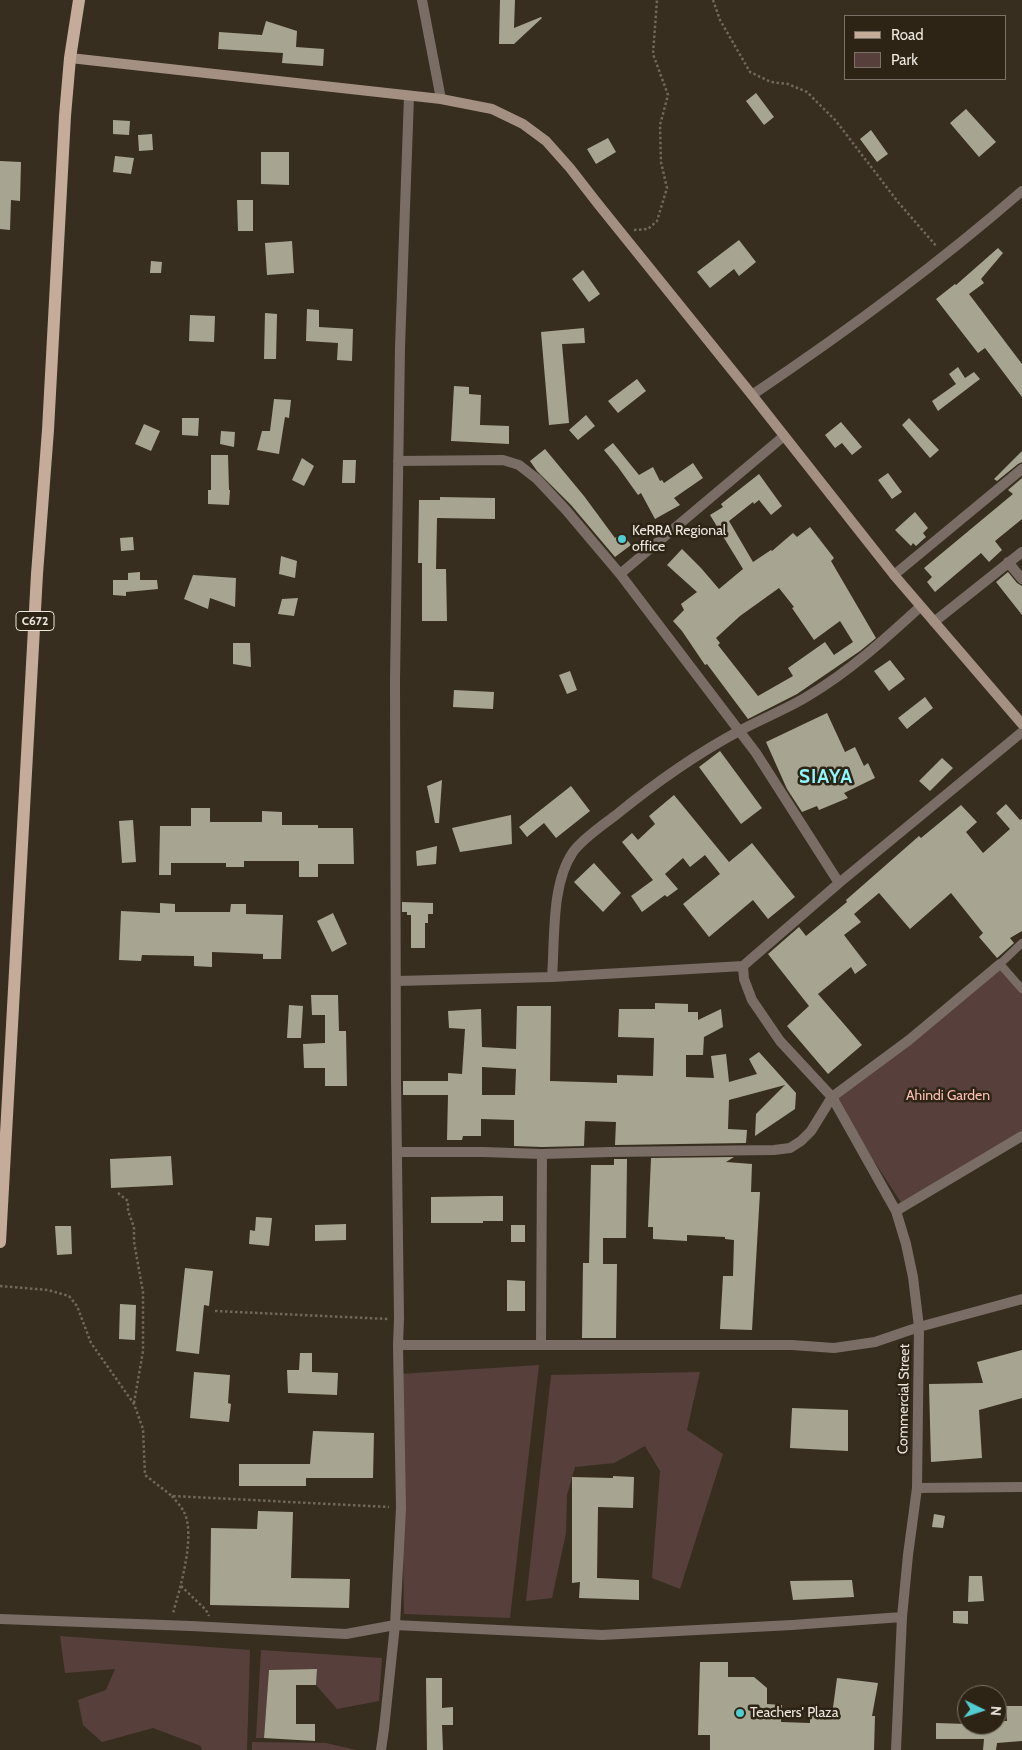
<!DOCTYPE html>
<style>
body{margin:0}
#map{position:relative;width:1022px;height:1750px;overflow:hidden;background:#372e20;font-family:Cabin,sans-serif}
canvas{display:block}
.legend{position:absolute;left:844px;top:15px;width:162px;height:65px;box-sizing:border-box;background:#2d2416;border:1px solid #7a7266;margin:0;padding:6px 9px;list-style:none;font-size:15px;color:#ede7de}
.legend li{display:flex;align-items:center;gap:10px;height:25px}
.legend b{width:25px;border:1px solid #7a7266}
.north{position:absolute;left:957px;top:1685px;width:50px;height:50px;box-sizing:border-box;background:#2d2416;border:1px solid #7a7266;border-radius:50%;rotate:94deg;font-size:14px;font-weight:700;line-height:20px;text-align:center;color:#ede7de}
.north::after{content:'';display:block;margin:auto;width:18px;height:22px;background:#51ccd1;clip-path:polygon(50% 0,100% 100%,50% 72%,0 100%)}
</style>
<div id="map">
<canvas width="1022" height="1750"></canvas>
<ul class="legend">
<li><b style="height:6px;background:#c5ab9a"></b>Road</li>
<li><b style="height:14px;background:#57403b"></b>Park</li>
</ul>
<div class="north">N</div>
</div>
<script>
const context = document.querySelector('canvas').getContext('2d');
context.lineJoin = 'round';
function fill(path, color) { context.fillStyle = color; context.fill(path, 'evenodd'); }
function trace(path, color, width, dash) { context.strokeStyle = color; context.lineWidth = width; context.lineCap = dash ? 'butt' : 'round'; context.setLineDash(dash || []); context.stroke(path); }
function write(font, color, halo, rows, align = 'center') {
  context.font = font + ' Cabin,sans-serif'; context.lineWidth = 5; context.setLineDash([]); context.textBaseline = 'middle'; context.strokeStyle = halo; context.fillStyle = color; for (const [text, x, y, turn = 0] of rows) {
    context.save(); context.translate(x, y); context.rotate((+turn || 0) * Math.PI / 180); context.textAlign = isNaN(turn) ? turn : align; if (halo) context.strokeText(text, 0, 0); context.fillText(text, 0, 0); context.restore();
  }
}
fill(new Path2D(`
 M1000,964l22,25v147l-118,71 -72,-110z
 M539,1365l-29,253 -106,-4 -4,-240z
 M700,1372l-13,58 36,24 -43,135 -28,-11 8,-107 -15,-25 -31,17 -39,4 -8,28 -1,38 -14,65 -26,3 25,-226z
 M60,1636l190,14 -3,100h-45l-1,-4 -48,-18 -51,14 -19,-17 -5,-25 28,-10 9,-21 -50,4z
 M261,1650l121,8 -3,43 -42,8 -21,-24 1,-16 -48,1 -5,68h-8z
 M252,1742l74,1 30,7h-104z`), '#57403b');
fill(new Path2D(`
 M500,0h15l-1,28 27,-11 1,1 -28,26h-15z
 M266,21l31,10 -1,16 28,2 -1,17 -41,-3 1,-10 -65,-4 1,-17 43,3z
 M756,93l18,24 -10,8 -18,-24z
 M966,109l30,33 -17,15 -29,-34z
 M113,120l17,1 -1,14 -16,-1z
 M871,130l17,24 -11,8 -17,-23z
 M152,134l1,16 -14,1 -1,-16z
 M608,138l8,14 -20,12 -9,-15z
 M261,152h28v33l-28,-1z
 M115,156l19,2 -3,16 -18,-2z
 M0,161l21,1 -1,39 -9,-1 -1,30 -10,-1z
 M237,200h16v31h-15z
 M739,240l17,22 -17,14 -5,-7 -24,19 -13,-16z
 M292,241l2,32 -27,2 -2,-32z
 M998,248l5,5 -22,26 3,4 -15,11 53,70v33l-37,-49 -7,5 -42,-54 19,-15 1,1z
 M151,261l11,1 -1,11h-11z
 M583,270l17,24 -11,8 -17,-23z
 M307,309l12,1v17l34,2 -1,32 -15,-1 1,-17 -32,-2z
 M265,313l12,1 -1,45h-12z
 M190,315l25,1 -1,26 -25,-1z
 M584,328l1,15 -23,1 7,79 -20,2 -8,-93z
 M958,367l7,11 9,-6 6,7 -42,32 -6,-10 24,-17 -7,-10z
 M637,379l9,12 -28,22 -10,-12z
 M454,386l15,1v7l12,1 -1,30 29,1v18l-58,-3z
 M274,399l17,1 -2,18 -4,-1 -6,37 -22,-4 5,-19h8z
 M586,415l9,11 -17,14 -9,-10z
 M182,418h17l-1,18 -16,-1z
 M909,418l30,32 -9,8 -28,-33z
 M841,422l21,25 -10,8 -10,-12 -7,5 -10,-13z
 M144,424l16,7 -9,20 -16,-7z
 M221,431l14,1 -1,15 -14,-3z
 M613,443l26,32 14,-8 7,14 2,-1 2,3 29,-20 10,15 -29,20 6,7 -25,14 -14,-26 -3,2 -20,-28 -14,-17z
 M545,449l39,47 31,42 7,-5 9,12 -16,12 -44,-52 -34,-34 -7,-10z
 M1022,451v11l-4,2 -21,17 -3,-2z
 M211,455h17l1,35h1l-1,15 -21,-1v-14h3z
 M302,458l12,8 -10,20 -12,-6z
 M343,460h13l-1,23h-13z
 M888,473l14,19 -10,7 -14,-19z
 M759,474l23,32 -11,9 -12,-15 -5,4 -1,-2 -24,19 24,41 18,-12 1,1 21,-18 4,4 13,-10 24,31 -3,3 45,77 -16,13 -63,43 -49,25 -41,-55 -2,1 -23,-34 -9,-10 11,-11 -3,-6 16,-12 -30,-27 15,-16 19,19 18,21 24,-20 -33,-54 13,-8 -2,-3zM779,588l15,19 -2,1 22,32 26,-19 13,21 -19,13 -9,-13 -37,26 5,8 -35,20 -40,-51 2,-2 -4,-5 24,-22z
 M1022,478v41l-27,22 7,9 -13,12 -8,-9 -46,39 -8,-10 5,-5 -8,-9 89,-74 -5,-4z
 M440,497l55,1v21l-58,-1 -1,51h10l1,52h-25v-58h-4l1,-63h21z
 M915,512l13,16 -5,5 3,4 -10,9 -3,-3 -2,3 -16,-16z
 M133,537l1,13 -13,1 -1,-13z
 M281,556l16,5 -2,17 -16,-4z
 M140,572v8h17l1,9 -32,3v4l-13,-1v-15h15v-7z
 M1008,572l9,11 5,3v29l-26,-33z
 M193,575l43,3 -1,29 -25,-9 -2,11 -24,-10z
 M298,598l-4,18 -16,-2 4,-15z
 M233,643h17l1,24 -18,-3z
 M890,660l15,19 -16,12 -15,-20z
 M570,671l7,19 -10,4 -8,-19z
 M454,690l40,2 -1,17 -40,-2z
 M925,697l8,11 -26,21 -9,-11z
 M827,713l18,39 10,-5 9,19 4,-3 7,15 -31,15 4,5 -29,12 -2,-4 -15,6 -15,-23 -21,-47z
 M720,751l42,57 -21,16 -42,-57z
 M942,758l11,10 -23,23 -11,-10z
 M442,780l-3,43h-4l-8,-37z
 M571,786l19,25 -34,27 -12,-15 -17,14 -8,-10z
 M674,795l55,67 23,-19 43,54 -27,22 -15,-19 -44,37 -26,-33 37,-30 -15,-19 -15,12 -7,-9 -18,16 13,15 -11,8 -2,-2 -23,17 -11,-16 22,-16 -31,-38 10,-9 6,7 17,-16 -6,-8z
 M1006,804l14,16 2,-1v112l-12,7 4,5 -17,15 -18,-21 4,-4 -32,-40 -41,36 -31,-36 -25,21 7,8 -17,13 23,30 -12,9 -4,-7 -33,27 44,51 -34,29 -41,-48 22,-20 -41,-52 31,-27 7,9 41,-34 -1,-2 73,-64 2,2 40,-33 16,17 -11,10 17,21 27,-24 -14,-16z
 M191,808h19v14h52v-11l20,1v13h36v3h35l1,36h-36v13h-19v-16h-55v6h-18v-4h-55v12h-12l1,-49h31z
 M511,815l1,29 -52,8 -8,-24z
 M133,820l3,42 -14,1 -3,-42z
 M437,846l-1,18 -19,2 -1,-15z
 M594,863l27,30 -18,19 -29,-30z
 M402,902l31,1v11h-5v9h-3v25h-14v-33h-4v-3h-5z
 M160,903l15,1v8h55l1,-8h15v10l37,1 -2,44h-18v-5l-51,-2v15l-18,-1v-10l-52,-1 -1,6 -22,-1 2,-49 39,2z
 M333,913l14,31 -15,8 -15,-31z
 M311,995h27l1,36h7l1,55h-22v-18h-21l-1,-24 22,-1v-28h-13z
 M655,1003l33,1v8h10v8l23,-11 2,18 -19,10 -1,18h-17v22l28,1 -3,-22 15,-2 3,28 28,-8 -8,-15 10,-7 37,41 -1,16 -40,27 1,-22 29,-29 -56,15 -1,29 19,1 -1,13 -131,2 1,-23 -31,-1 -1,25 -42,1 -28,-1v-26l-33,-1v17h-18l-1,4h-15l1,-45h-45v-14h45v-8l14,1 3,-45 -16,-1 -1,-17 33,-2 1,38 34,2 1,-43h34l-1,75 67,2v-8l36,1 1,-38 -36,-1 1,-28h36zM482,1067l34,2 -1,26h-33z
 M289,1005l14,1 -2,32h-14z
 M171,1156l2,29 -62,3 -1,-29z
 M734,1157l-8,5 26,2 -1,28h9l-8,138 -32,-1 3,-53h10l1,-36 -9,-1v-2l-38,-2v6l-34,-2v-12h-5l3,-69z
 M614,1159h13l-1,79h-23v26h14l-1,74h-34l1,-75h6l2,-98h23z
 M491,1196h12v25h-20v2h-52v-26z
 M256,1217l16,1 -3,28 -20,-2 1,-14 5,1z
 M346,1224v16l-31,1v-16z
 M511,1225h14v17h-14z
 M55,1226h16l1,28 -15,1z
 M185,1268l28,3 -4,35 -5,-1 -5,49 -23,-3z
 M507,1280l18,1v30h-18z
 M120,1304l16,1 -1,35 -16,-1z
 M1022,1350v48l-43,12 3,48 -51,4 -2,-78 54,-1 -6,-21z
 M300,1353h12v19l26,1 -1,22 -49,-2 -1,-23h12z
 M194,1372l36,3 -2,28 3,1 -2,18 -39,-4z
 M792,1408l56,2v41l-58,-3z
 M313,1431l61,2 -1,45h-67v8h-67v-22h71z
 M613,1476l21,1 -1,31 -35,-1 -1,71 42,2v20l-60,-2 1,-16 -8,1v-106l41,1z
 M258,1511l35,1 -2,66 59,1 -1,29 -139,-3 1,-77 46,1z
 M934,1514l11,2 -2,12 -11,-1z
 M969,1576h13l2,25 -16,1z
 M852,1580l2,17 -61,3 -3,-19z
 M953,1611h15v13l-15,-1z
 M700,1662h28v15h26l13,11v16l15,1 -1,17 29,1v-9l22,1 5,-37 41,5 -6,33h3l-1,34h-164v-15h-12z
 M317,1669l-1,16h-20v39h19v17l-51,-3 5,-68z
 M426,1678h16v30l11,-1v18h-11l1,25h-16z
 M1006,1706h16v35l-25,2 -1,7h-13l1,-11h-48v-16l61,2v-4h10z`), '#a7a592');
trace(new Path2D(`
 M713,0l7,20 30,52 21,10 17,2 19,8 29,29 62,81 39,45
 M634,230l14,-1 9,-8 10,-33 -6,-26 -1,-37 8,-30 -15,-41 4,-54
 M118,1193l10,8v10l6,16v15l9,50v59l-9,52
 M0,1286l48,4 21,6 8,10 14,37 43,61 9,25 2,46 27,21 217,11
 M215,1311l173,8
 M172,1496c4,5 9,10 12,16 12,23 -4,77 -11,101
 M181,1586l25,24 3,6`), '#70685b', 2.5, [2.5, 2.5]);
trace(new Path2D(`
 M1022,943l-22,21 22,25`), '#7a6d65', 8);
trace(new Path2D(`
 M422,0l19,99
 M752,395c94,-63 185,-130 270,-204
 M398,461l105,-1 16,5 18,14 29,31 54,64 136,179 83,130
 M1008,562l14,17
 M620,574l164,-138
 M894,575l128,-106
 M934,622l88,-70
 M552,977c3,-38 -1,-93 21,-125 9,-13 31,-28 43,-37 39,-32 80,-61 125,-85 22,-12 46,-21 67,-34 42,-25 77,-57 112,-89
 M397,981l155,-4 191,-11
 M397,1152h86l59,2 68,-2 164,-2 16,-2 11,-7 10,-10 21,-34 77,-57 91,-76
 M896,1211l126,-75
 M541,1344l1,-190
 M398,1345h394l42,3 41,-6 44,-15 -6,-50 -7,-33 -10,-33 -64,-114 -52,-56 -28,-41 -8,-21 -1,-13 96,-83 183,-151
 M917,1488l105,-1
 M0,1619l191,7 155,8 49,-9 207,10 190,-10 110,-8
 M381,1750l3,-21 11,-104 6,-117 -3,-163 1,-26 -3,-238 -1,-401 5,-333 9,-251
 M896,1750l6,-133 6,-62 9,-67 2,-161 103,-28`), '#7a6d65', 10);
trace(new Path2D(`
 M70,58l371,41 51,10 31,15 23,17 24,27 28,36 154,191 142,180 128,149`), '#a49083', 10);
trace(new Path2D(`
 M0,1242l37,-668 11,-144 17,-314 5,-58 9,-58`), '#c5ab9a', 12);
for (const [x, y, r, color] of [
 [622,539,5,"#51ccd1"],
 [740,1713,5,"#51ccd1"]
]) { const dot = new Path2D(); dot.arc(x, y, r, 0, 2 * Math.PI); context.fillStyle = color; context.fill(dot); trace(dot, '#2d2416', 2); }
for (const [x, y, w] of [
 [35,621,38]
]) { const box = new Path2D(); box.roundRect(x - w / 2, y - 9.5, w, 19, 4); context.fillStyle = '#2d2416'; context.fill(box); trace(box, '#ede7de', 1); }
write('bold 12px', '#ede7de', null, [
 ["C672",35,621]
]);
write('14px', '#ede7de', '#2d2416', [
 ["KeRRA Regional",632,531],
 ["office",632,547],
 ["Teachers' Plaza",750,1713]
], 'left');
write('14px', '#febfb3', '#2d2416', [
 ["Ahindi Garden",948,1096]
]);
write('14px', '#ede7de', '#2d2416', [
 ["Commercial Street",904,1399,-89]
]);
context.letterSpacing = '1px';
write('bold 19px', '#8df9fe', '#2d2416', [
 ["SIAYA",826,777]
]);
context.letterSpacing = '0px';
</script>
